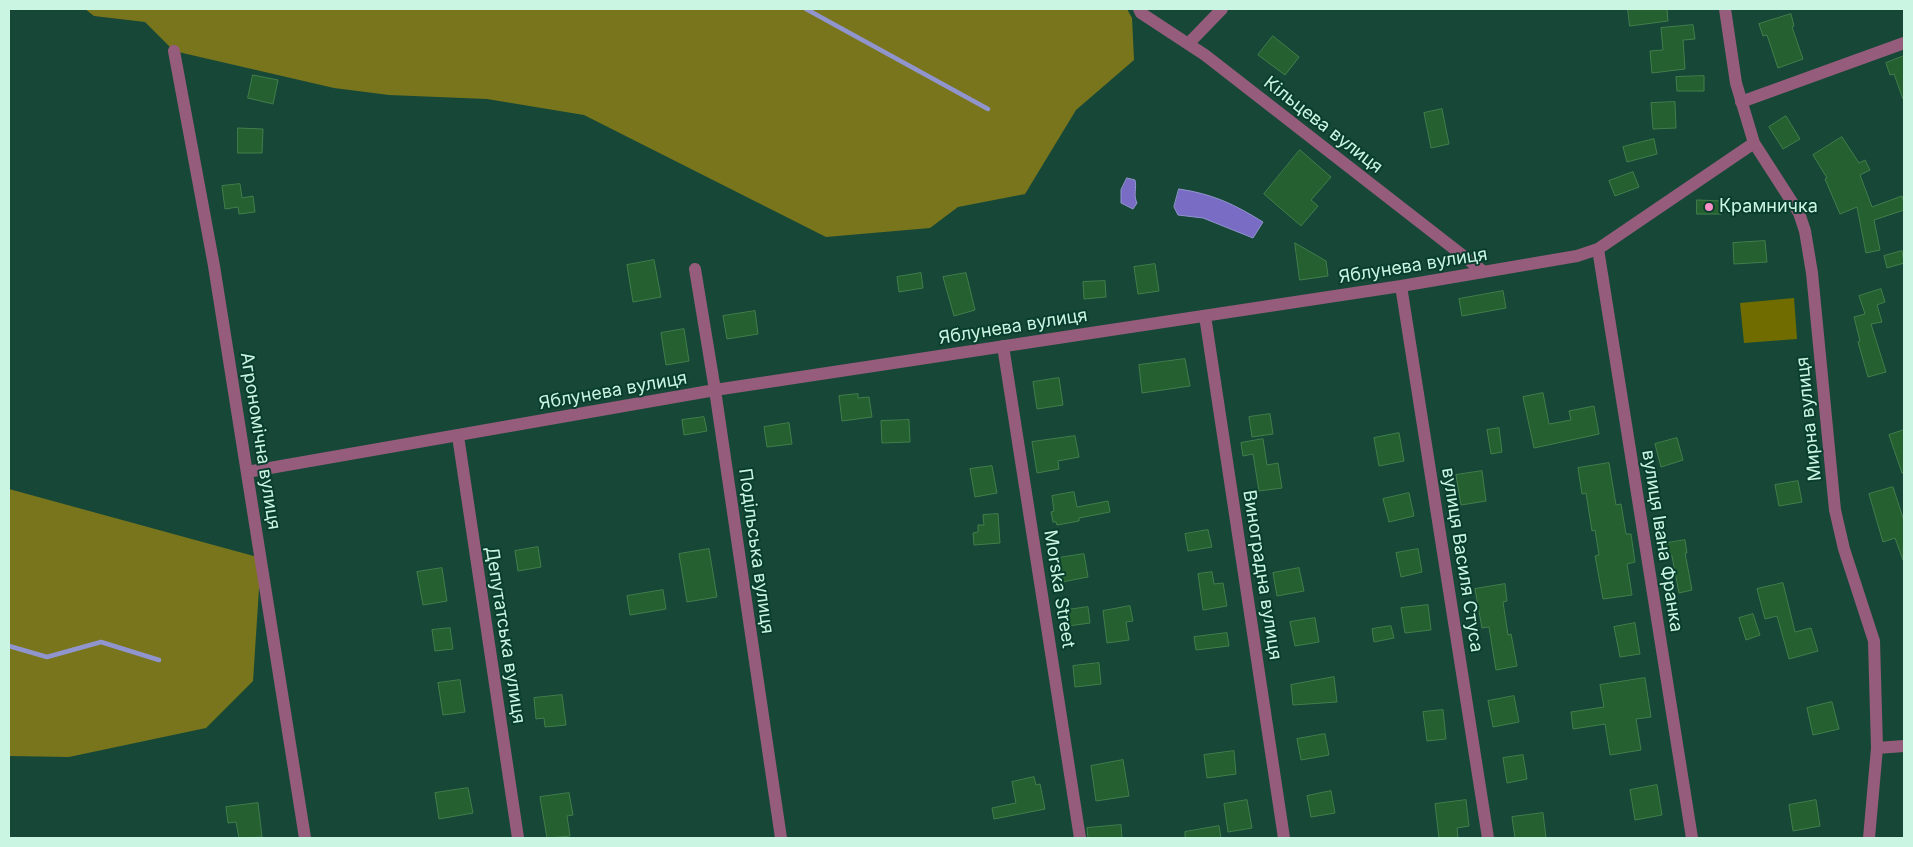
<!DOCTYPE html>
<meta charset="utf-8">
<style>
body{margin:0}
#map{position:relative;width:1913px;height:847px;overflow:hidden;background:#174837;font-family:Inter,sans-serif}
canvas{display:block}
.frame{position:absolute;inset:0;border:10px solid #caf5e2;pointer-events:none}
</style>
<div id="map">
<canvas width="1913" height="847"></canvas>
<div class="frame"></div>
</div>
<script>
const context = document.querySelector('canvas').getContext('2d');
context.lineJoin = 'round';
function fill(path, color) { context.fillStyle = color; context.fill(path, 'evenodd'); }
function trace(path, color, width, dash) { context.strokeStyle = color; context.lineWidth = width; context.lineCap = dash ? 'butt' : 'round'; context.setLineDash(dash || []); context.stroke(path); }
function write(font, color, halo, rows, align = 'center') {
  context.font = font + ' Inter,sans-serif'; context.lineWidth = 4; context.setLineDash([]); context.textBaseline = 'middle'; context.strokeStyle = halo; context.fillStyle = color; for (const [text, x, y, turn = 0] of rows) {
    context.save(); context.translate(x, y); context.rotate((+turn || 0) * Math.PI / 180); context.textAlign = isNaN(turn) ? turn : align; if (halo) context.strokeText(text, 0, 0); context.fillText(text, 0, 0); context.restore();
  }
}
fill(new Path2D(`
 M1794,298l3,41 -53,4 -4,-40z`), '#706c00');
fill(new Path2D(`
 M85,9h1042l5,9 2,42 -58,50 -51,84 -67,13 -28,21 -104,9 -242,-122 -97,-16 -98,-4 -55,-7 -160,-37 -29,-29 -51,-6z
 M9,489l252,69 -8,123 -47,47 -137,29 -60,-1z`), '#78751d');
const water = new Path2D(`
 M1127,178l8,2c2,8 -2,15 2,23l-4,6 -12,-6v-13z
 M1179,189c34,5 55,15 84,33l-10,16 -50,-20 -25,-3 -4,-8z`);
fill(water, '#786cc5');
trace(water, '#9195ce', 1);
trace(new Path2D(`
 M806,9l182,100
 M9,646l38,11 54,-15 58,18`), '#9195ce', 4.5);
const building = new Path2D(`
 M1628,9h39l1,12 -38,5z
 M1791,14l3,12 -2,1 11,32 -25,9 -11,-33 -4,1 -4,-12z
 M1693,25l2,14 -12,1 2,29 -33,4 -2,-22 13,-1 -2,-22z
 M1273,36l26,21 -14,18 -27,-20z
 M1904,56v43h-1l-9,-25 -4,1 -4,-12z
 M253,75l25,5 -5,24 -25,-6z
 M1704,76v15h-27l-1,-14z
 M1675,102l1,26 -23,1 -2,-26z
 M1442,109l7,35 -18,4 -7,-35z
 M1786,116l14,23 -17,10 -14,-22z
 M238,128l25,1 -1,24h-24z
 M1842,137l17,26 6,-3 5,10 -10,5 12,32 30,-11 2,7v7l-30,10 6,30 -14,3 -9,-46 -17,7 -15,-35 2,-1 -14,-23z
 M1654,139l3,15 -30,8 -4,-15z
 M1300,150l31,27 -20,23 7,6 -17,20 -37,-32z
 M1633,172l6,15 -24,9 -6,-15z
 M240,184l2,14 11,-2 2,16 -16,2 -1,-7 -13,2 -3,-23z
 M1697,200l25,1v13h-25z
 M1765,241l2,21 -33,2 -1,-21z
 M1295,243l31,18 2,15 -28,4z
 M1902,251l2,12 -17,5 -3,-12z
 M654,260l7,37 -28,5 -6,-37z
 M1155,264l4,27 -21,3 -4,-27z
 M921,273l2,15 -24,4 -2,-15z
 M966,273l9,37 -21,6 -11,-39z
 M1105,281l1,16 -22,2 -1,-17z
 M1881,289l4,13 -8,3 5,17 -11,2 15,48 -18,5 -10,-35 2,-1 -6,-24 11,-3 -6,-18z
 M1503,291l3,17 -44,8 -3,-17z
 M755,311l3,23 -31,5 -4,-23z
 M684,329l5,32 -23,4 -5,-32z
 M1185,359l5,27 -48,7 -3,-28z
 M1059,378l4,27 -26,4 -4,-27z
 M1543,393l6,31 22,-4 -2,-9 25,-5 5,28 -65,14 -11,-51z
 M858,394v4l11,-1 3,20 -30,4 -3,-25z
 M1270,414l3,20 -21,3 -3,-20z
 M704,417l3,14 -23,4 -2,-15z
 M909,420l1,22 -28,1 -1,-22z
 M789,423l3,21 -25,3 -3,-20z
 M1499,428l3,24 -11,2 -4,-24z
 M1904,430v43h-2l-13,-38z
 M1399,433l5,28 -25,5 -5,-28z
 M1075,436l4,21 -21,4 1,8 -22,4 -5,-31z
 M1677,438l6,22 -22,7 -6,-23z
 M1263,439l4,26 11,-2 4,25 -23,3 -6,-37 -10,2 -2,-13z
 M1609,463l7,42 5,-1 5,30h5l4,28 -8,2 5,31 -29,4 -8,-43 4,-1 -4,-25 -3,1 -6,-38 -4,1 -4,-26z
 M992,466l5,27 -22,4 -5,-28z
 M1482,471l4,30 -25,4 -5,-30z
 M1798,481l4,21 -23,4 -4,-21z
 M1893,487l11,34 -1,39 -8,-22 -12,4 -14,-48z
 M1074,492l3,15 31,-6 2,11 -31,6v3l-22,4 -1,-3h-3l-2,-10 3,-1 -2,-15z
 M1409,493l5,23 -25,6 -6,-23z
 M998,514l2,29 -26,2 -1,-12 5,-1v-7h6l-1,-10z
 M1208,530l4,17 -24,4 -3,-17z
 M1685,540l2,13h-2l7,37 -13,3 -7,-37 -8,1 -2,-13z
 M538,547l3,20 -23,4 -3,-20z
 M709,549l8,48 -30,5 -8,-48z
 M1418,549l4,23 -21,5 -5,-24z
 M1084,554l4,23 -26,5 -4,-24z
 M442,568l5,33 -24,4 -6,-33z
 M1299,568l5,23 -27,5 -4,-23z
 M1212,572l2,12 9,-1 4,23 -24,4 -5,-36z
 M1783,583l12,49 16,-4 7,23 -29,8 -12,-43 -12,3 -8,-30z
 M1505,584l2,17 -4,1 5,33 3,-1 6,32 -21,4 -7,-43 -7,1 -7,-39z
 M663,590l3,19 -36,6 -3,-19z
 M1428,605l3,25 -26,3 -4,-25z
 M1130,606l3,15 -7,1 3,18 -22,3 -4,-32z
 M1088,607l2,16 -22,3 -1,-16z
 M1753,614l7,21 -14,5 -7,-22z
 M1315,618l4,24 -24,4 -5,-24z
 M1635,623l5,31 -20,3 -6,-30z
 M1391,626l3,12 -20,4 -2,-13z
 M450,628l3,21 -18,2 -3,-21z
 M1227,633l2,13 -33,4 -2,-13z
 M1099,663l2,21 -26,3 -2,-21z
 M1334,677l3,25 -44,3 -2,-20z
 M1645,678l6,39 -15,2 5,31 -31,5 -5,-31 -32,5 -2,-17 33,-5 -4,-22z
 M460,680l5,32 -22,3 -5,-32z
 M562,695l4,30 -21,2 -1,-9 -8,1 -2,-21z
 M1514,696l5,26 -26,5 -5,-26z
 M1832,702l7,27 -26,6 -6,-27z
 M1443,710l3,29 -19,2 -4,-29z
 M1325,734l4,21 -28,5 -4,-21z
 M1234,751l2,23 -29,4 -3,-23z
 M1523,755l4,24 -20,4 -4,-25z
 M1123,760l6,36 -33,5 -5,-35z
 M1034,777l2,8 4,-1 5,25 -51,10 -2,-11 24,-5 -4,-21z
 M1657,785l5,30 -27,5 -5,-30z
 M468,788l5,25 -34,6 -4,-26z
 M1331,791l4,22 -24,4 -4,-21z
 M569,793l4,22 -6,1 3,20 -23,2 -7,-41z
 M1247,800l5,28 -24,4 -4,-28z
 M1466,800l3,26 -12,2 1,10h-19l-4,-34z
 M1816,800l4,26 -27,5 -4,-26z
 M258,803l4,34 -23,1 -3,-16 -8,1 -2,-16z
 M1543,813l3,25h-31l-3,-21z
 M1121,825l1,13h-34l-1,-10z
 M1219,826l2,12h-36v-6z`);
fill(building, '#246030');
trace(building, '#427e4b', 1);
trace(new Path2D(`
 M1139,9l2,4 64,42 279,217
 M1725,9l11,74 18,60 45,70 6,18 7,42 23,237 9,39 30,92 3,107 -8,90
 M1188,44l34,-35
 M174,51l40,215 91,572
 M1741,102l163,-59
 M1598,249l94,589
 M695,269l20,121 66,448
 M1401,286l87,552
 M1205,316l79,522
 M1003,346l77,492
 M458,436l60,402
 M247,472l468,-82 686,-104 176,-30 21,-7 156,-106
 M1877,748l27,-2`), '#965c7b', 12);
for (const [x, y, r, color] of [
 [1709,207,5,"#f98fc8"]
]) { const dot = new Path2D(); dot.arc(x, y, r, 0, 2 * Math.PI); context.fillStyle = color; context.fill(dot); trace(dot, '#093d2d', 2); }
write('18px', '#caf5e2', '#093d2d', [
 ["Кільцева вулиця",1323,125,38],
 ["Яблунева вулиця",1413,266,-9],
 ["Яблунева вулиця",1013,327,-9],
 ["Яблунева вулиця",613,391,-10],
 ["Мирна вулиця",1809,419,-96],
 ["Агрономічна вулиця",260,441,81],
 ["вулиця Івана Франка",1662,541,81],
 ["Подільська вулиця",756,551,82],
 ["вулиця Василя Стуса",1462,560,81],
 ["Виноградна вулиця",1262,575,81],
 ["Morska Street",1059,589,81],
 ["Депутатська вулиця",505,635,81]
]);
write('18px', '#caf5e2', '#093d2d', [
 ["Крамничка",1719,207]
], 'left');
</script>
